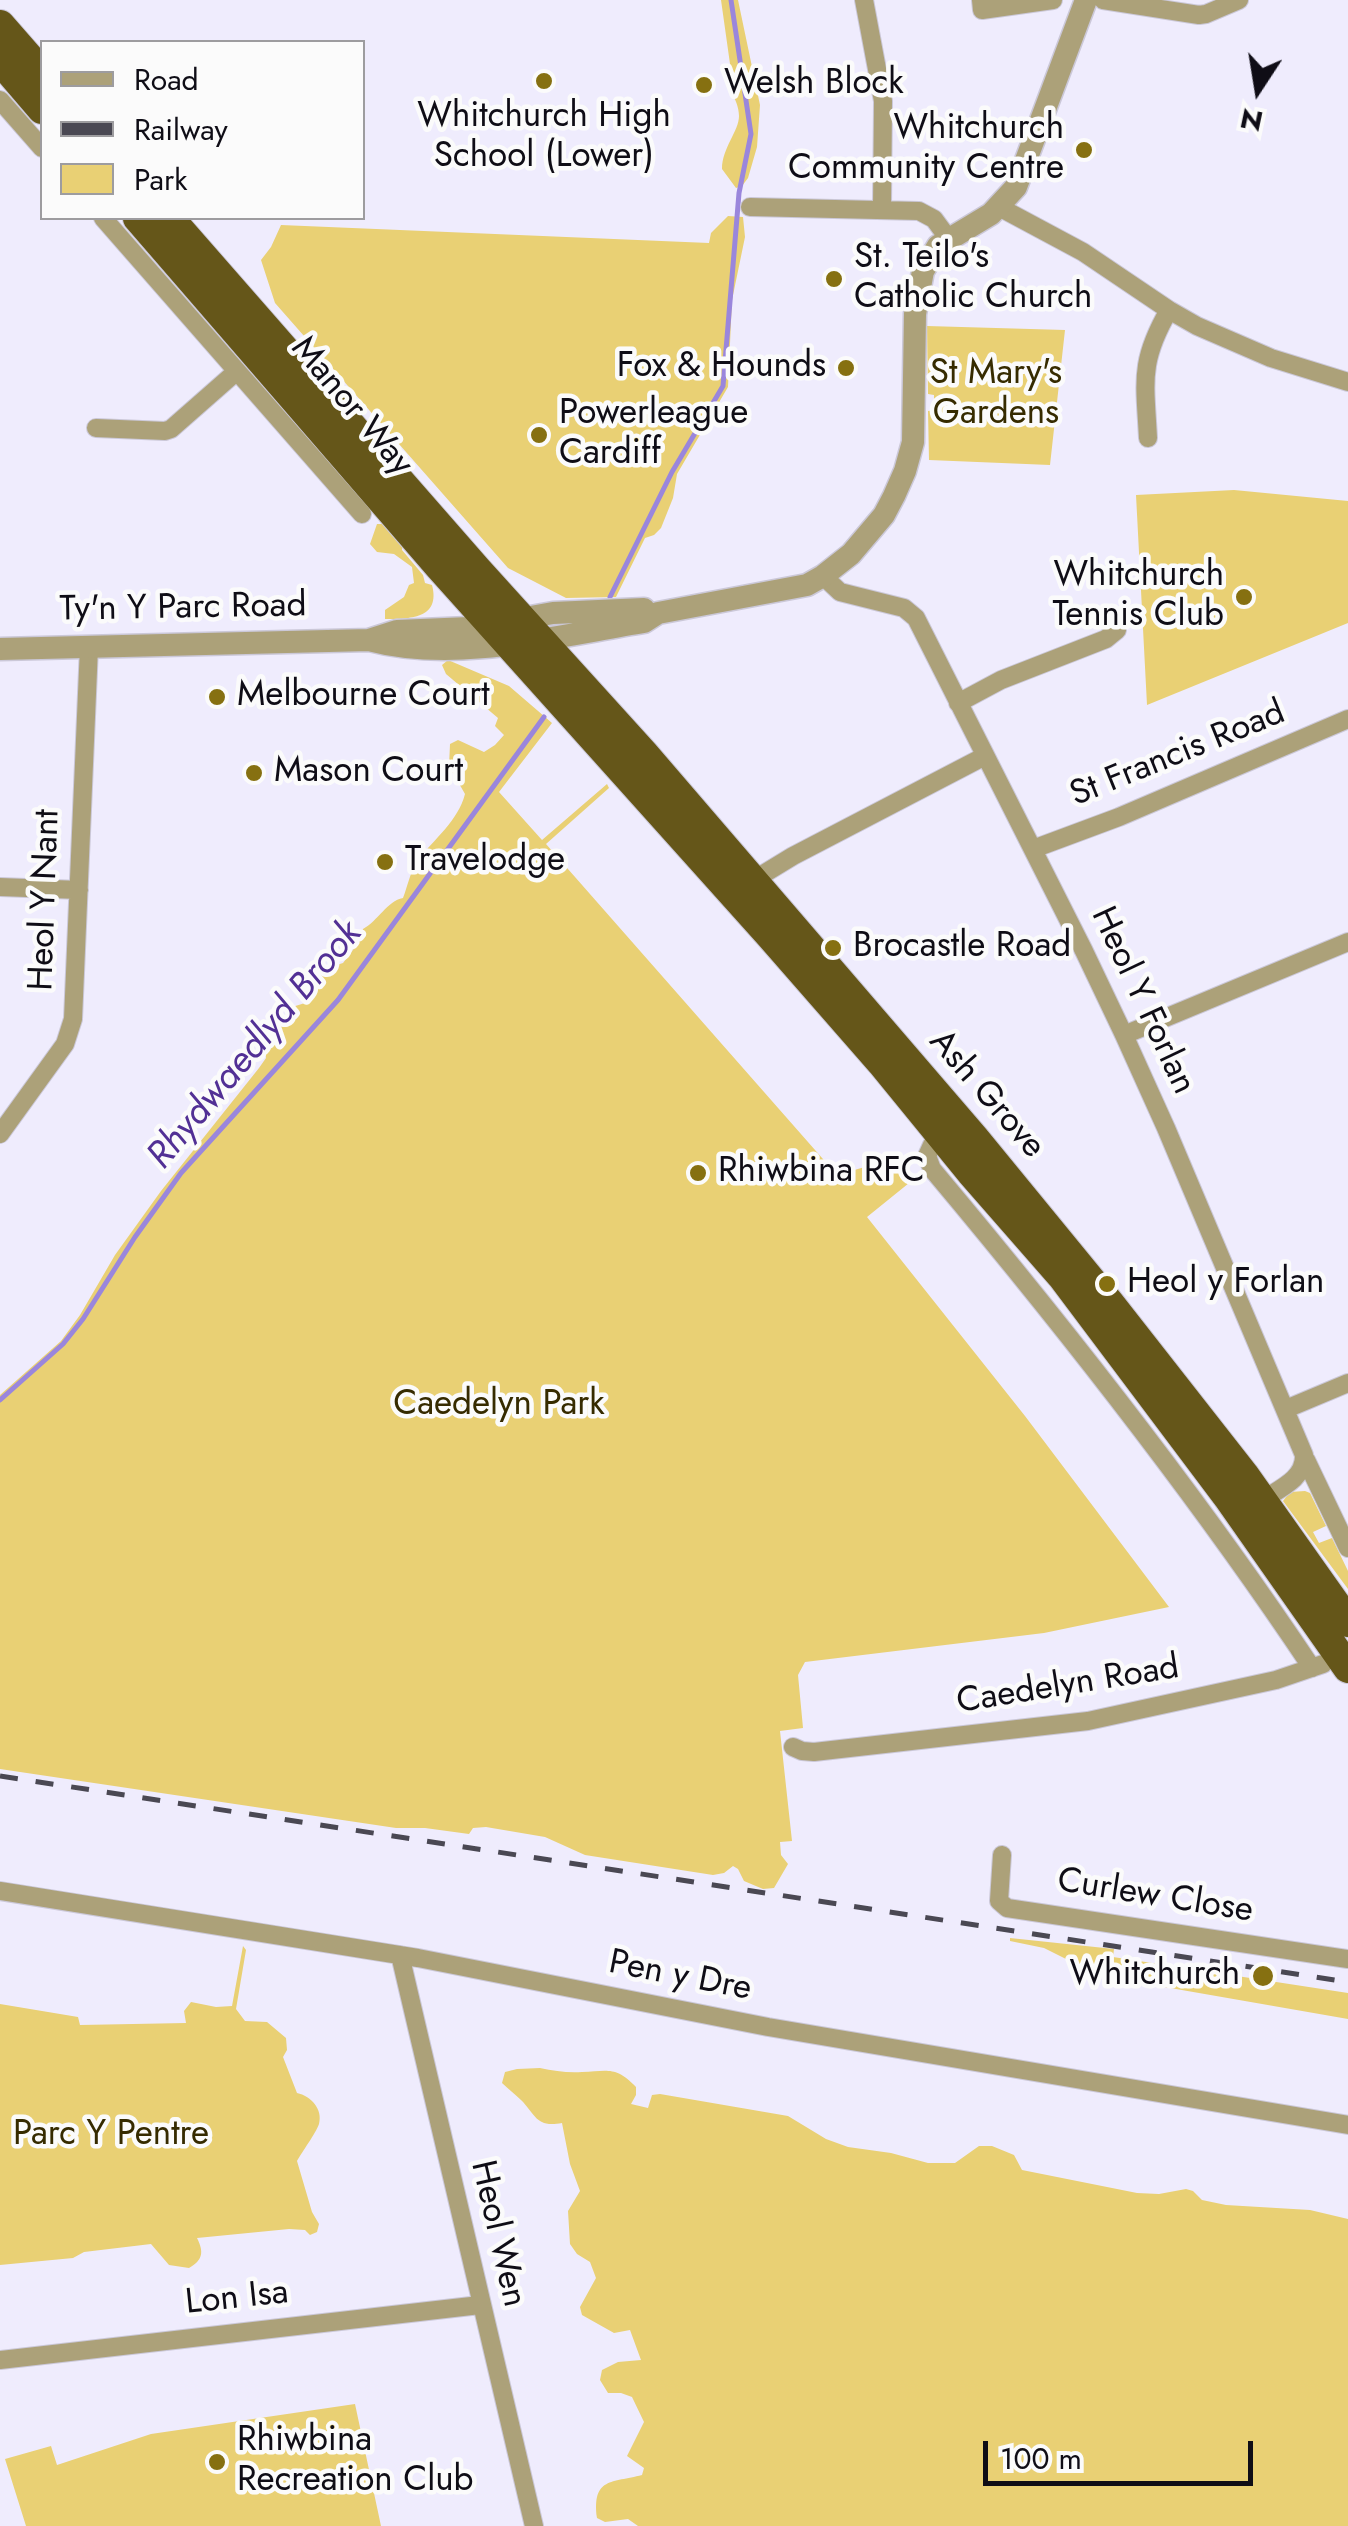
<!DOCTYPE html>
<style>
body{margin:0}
#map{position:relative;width:1348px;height:2526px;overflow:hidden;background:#efecfd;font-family:Jost,sans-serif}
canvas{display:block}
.legend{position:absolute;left:40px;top:40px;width:325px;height:180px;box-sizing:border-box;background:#fbfbfb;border:2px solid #9d9c9f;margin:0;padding:12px 18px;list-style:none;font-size:30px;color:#0f0d16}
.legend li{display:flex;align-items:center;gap:20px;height:50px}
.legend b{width:50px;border:2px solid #9d9c9f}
.north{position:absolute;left:1208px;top:40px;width:100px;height:100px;-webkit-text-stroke:8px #fbfbfb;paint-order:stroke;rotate:192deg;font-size:28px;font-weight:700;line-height:40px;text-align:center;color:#0f0d16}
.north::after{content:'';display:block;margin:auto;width:35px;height:45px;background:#0f0d16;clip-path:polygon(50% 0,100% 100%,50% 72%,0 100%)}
.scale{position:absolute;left:983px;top:2441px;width:270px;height:45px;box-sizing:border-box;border:5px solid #0f0d16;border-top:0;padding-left:12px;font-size:30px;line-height:35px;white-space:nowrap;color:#0f0d16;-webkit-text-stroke:8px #fbfbfb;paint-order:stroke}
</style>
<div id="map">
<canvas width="1348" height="2526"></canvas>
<ul class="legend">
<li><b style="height:12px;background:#aca179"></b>Road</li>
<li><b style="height:12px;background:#4a4853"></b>Railway</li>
<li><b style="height:28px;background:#e9d074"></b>Park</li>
</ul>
<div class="north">N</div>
<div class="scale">100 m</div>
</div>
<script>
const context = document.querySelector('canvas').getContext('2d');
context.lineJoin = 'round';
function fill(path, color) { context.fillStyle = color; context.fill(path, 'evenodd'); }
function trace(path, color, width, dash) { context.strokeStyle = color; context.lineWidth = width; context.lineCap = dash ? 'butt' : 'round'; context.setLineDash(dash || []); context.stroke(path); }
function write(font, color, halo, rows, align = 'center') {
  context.font = font + ' Jost,sans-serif'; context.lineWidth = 9; context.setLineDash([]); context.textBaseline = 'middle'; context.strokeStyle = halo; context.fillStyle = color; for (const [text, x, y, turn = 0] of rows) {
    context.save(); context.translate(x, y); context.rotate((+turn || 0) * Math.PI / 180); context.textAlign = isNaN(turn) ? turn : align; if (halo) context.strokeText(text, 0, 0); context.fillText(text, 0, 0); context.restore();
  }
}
fill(new Path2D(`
 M721,0h17l22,105 -3,42 -9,31 -6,8 -6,2 -14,-19c0,-21 17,-38 17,-53 0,-19 -16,-28 -8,-45z
 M728,216l15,1 2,20 -13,63 -4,87 -51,87 -4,24 -12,30 -7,7 -9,3 -29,59 -50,1 -58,-30 -233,-265 -14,-43 10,-13 10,-22 428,18 2,-10z
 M927,326l138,4 -15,135 -121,-5 -1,-49 6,-1v-15l-6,-1z
 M1234,490l114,11v122l-201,82 -11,-210z
 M377,524h6l20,18 -1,8 21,25 2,8 7,2c9,34 -23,34 -47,34v-9l19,-13 5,-12 5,-2 -2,-16 -18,-13 -17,-2 -7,-8z
 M448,660l61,26 43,37 -53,69 43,48 65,-56 2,4 -63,56 291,331 59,-17 18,21 -47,38 158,199 144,191 -125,26 -239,29 -7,13 5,53 -23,3 12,110 -12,1 1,13 7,9 -14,24 -11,1 -19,-8 -6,-12 -5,-3 -9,7 -11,2 -128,-20 -40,-18 -59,-10 -13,1 -4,6 -44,-6h-29l-396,-59v-374l61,-54 19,-26 35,-60 46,-64 98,-123 7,-10 -2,-10 9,-11 16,-29 16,-5 2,-17 6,-11c12,-2 19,-9 30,-12l16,-21 4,-13c15,-8 24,-28 40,-31 5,-13 7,-26 15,-38 17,-22 40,-39 47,-66l-16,-28 1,-22 8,-4 26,12 11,-7 9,-10 -9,-9 3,-8 -52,-44 -4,-9z
 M1305,1491l5,2 16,33 -13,6 6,11 13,-5 16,33v18l-65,-88 7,-9z
 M1010,1938l104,11 -1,8 235,36v26l-235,-41 -21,-6 -48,-24 -34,-7z
 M243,1946l3,4 -10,59 9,12 22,1 19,16 1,12 -4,7 14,36c14,3 26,16 22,31 -3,9 -17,28 -22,37l15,51 7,12 -2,8 -7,3 -5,-5 -16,-1 -92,9c7,14 6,22 -8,30l-20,-3 -18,-21 -67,8 -11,6 -73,7v-261l78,13 2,8 106,-2 -2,-12 7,-9 25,5 16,-1z
 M540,2068c14,3 28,5 42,4 26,-1 34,-6 54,15v8l-5,9 17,4 4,-13 8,-1 128,22 38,23 22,8 43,6 37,10h27l24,-17h13l22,9 8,15 115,23 22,1 27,-5 7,2 9,9 24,5 84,5 38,9v307h-710l-10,-7 -23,3 -8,-4c-5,-41 15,-35 45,-43l2,-7 -17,-12 17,-34 -12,-25 -11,-4h-13l-8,-13 2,-10 16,-8 23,-2 -11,-30 -16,3 -32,-18 -2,-8 16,-29 -6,-16 -13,-8 -7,-10 -2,-33 12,-20 -10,-27 -8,-41c-26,5 -26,-8 -41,-23 -6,-6 -13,-11 -19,-17l3,-11 12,-3z
 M355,2404l26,122h-355l-21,-67 46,-13 6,19 94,-31z`), '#e9d074');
trace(new Path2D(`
 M610,597l62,-125 51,-86 16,-193 12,-59 -20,-134
 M0,1400l63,-56 20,-25 52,-82 46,-64 157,-173 206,-283`), '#9a86dc', 5);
const minor = new Path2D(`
 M864,0l19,101 -1,108
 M981,0l1,10 71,-10
 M1103,0l96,15 7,-1 33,-14
 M0,100l42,48
 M750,207l169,4 15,8 14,19
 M999,207l84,45 86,58 28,16 74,32 77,24
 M103,218l259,296
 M96,428l69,3 6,-2 66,-58
 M1148,438c-3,-57 -9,-76 21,-128
 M823,576l17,16 64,16 12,10 168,333 40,84 42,93 138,327c1,24 -25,34 -43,46
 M958,703l43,-23 105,-41 11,-9
 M1033,849l86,-32 229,-98
 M752,881l41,-25 192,-100
 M0,887l79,3
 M1124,1035l224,-93
 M0,1134l65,-90 8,-25 16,-372
 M942,1137l-10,8 -5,11 5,13c135,161 264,325 380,499
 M1286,1409l62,-26
 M1306,1460l42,88
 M793,1747l9,4 12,1 274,-31 188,-41 47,-16
 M1002,1855l-3,46 8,7 341,51
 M0,1891l418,67 350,69 580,98
 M400,1955l134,571
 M0,2360l480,-55`);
const tertiary = new Path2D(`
 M369,640c86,23 188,-4 275,-18l14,-9 149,-28 16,-9 28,-22 33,-39 10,-19 11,-25 8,-29 2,-128 8,-43 15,-25 53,-32 25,-27 70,-187
 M0,649l369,-9 28,-9 72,-3 84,-15 91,-4`);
const trunk = new Path2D(`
 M0,25l42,48
 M0,60l42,49
 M138,218l301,348 331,369 112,128 89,109 91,104 166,221 120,171
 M169,218l308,352 166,183 331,385 136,166 134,171 104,147`);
trace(minor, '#cbc8d8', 20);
trace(tertiary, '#cbc8d8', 25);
trace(trunk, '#cbc8d8', 32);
trace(minor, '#aca179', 18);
trace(tertiary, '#aca179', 22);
trace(trunk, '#655619', 30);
trace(new Path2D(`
 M0,1776l1348,206`), '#4a4853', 5, [18, 18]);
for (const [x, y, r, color] of [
 [544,81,10,"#867011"],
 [704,85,10,"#867011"],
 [1084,150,10,"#867011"],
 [834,279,10,"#867011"],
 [846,368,10,"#867011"],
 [539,435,10,"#867011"],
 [1244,597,10,"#867011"],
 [217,697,10,"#867011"],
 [254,773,10,"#867011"],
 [385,862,10,"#867011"],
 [833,948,10,"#867011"],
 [698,1173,10,"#867011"],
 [1107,1284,10,"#867011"],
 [1263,1976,12,"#867011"],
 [217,2462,10,"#867011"]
]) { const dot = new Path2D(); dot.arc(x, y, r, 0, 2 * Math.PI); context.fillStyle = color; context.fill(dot); trace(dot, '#fbfbfb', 4); }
write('35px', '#0f0d16', '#fbfbfb', [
 ["Welsh Block",724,85],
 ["Whitchurch High",544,118,"center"],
 ["School (Lower)",544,158,"center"],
 ["Whitchurch",1064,130,"right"],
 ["Community Centre",1064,170,"right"],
 ["St. Teilo's",854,259],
 ["Catholic Church",854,299],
 ["Fox & Hounds",826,368,"right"],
 ["Powerleague",559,415],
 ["Cardiff",559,455],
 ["Whitchurch",1224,577,"right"],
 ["Tennis Club",1224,617,"right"],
 ["Melbourne Court",237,697],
 ["Mason Court",274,773],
 ["Travelodge",405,862],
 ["Brocastle Road",853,948],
 ["Rhiwbina RFC",718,1173],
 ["Heol y Forlan",1127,1284],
 ["Whitchurch",1240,1976,"right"],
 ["Rhiwbina",237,2442],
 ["Recreation Club",237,2482]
], 'left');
write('35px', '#362b00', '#fbfbfb', [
 ["St Mary's",996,375],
 ["Gardens",996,415],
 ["Caedelyn Park",499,1406],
 ["Parc Y Pentre",111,2136]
]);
write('35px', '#0f0d16', '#fbfbfb', [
 ["Manor Way",351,407,50],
 ["Ty'n Y Parc Road",183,609,-1],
 ["St Francis Road",1178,755,-22],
 ["Heol Y Nant",46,900,-88],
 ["Heol Y Forlan",1142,1001,65],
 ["Ash Grove",986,1095,49],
 ["Caedelyn Road",1068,1686,-9],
 ["Curlew Close",1155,1897,9],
 ["Pen y Dre",680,1977,11],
 ["Heol Wen",497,2234,77],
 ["Lon Isa",237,2299,-6]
]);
write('italic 38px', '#523095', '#fbfbfb', [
 ["Rhydwaedlyd Brook",256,1046,-50]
]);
</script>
